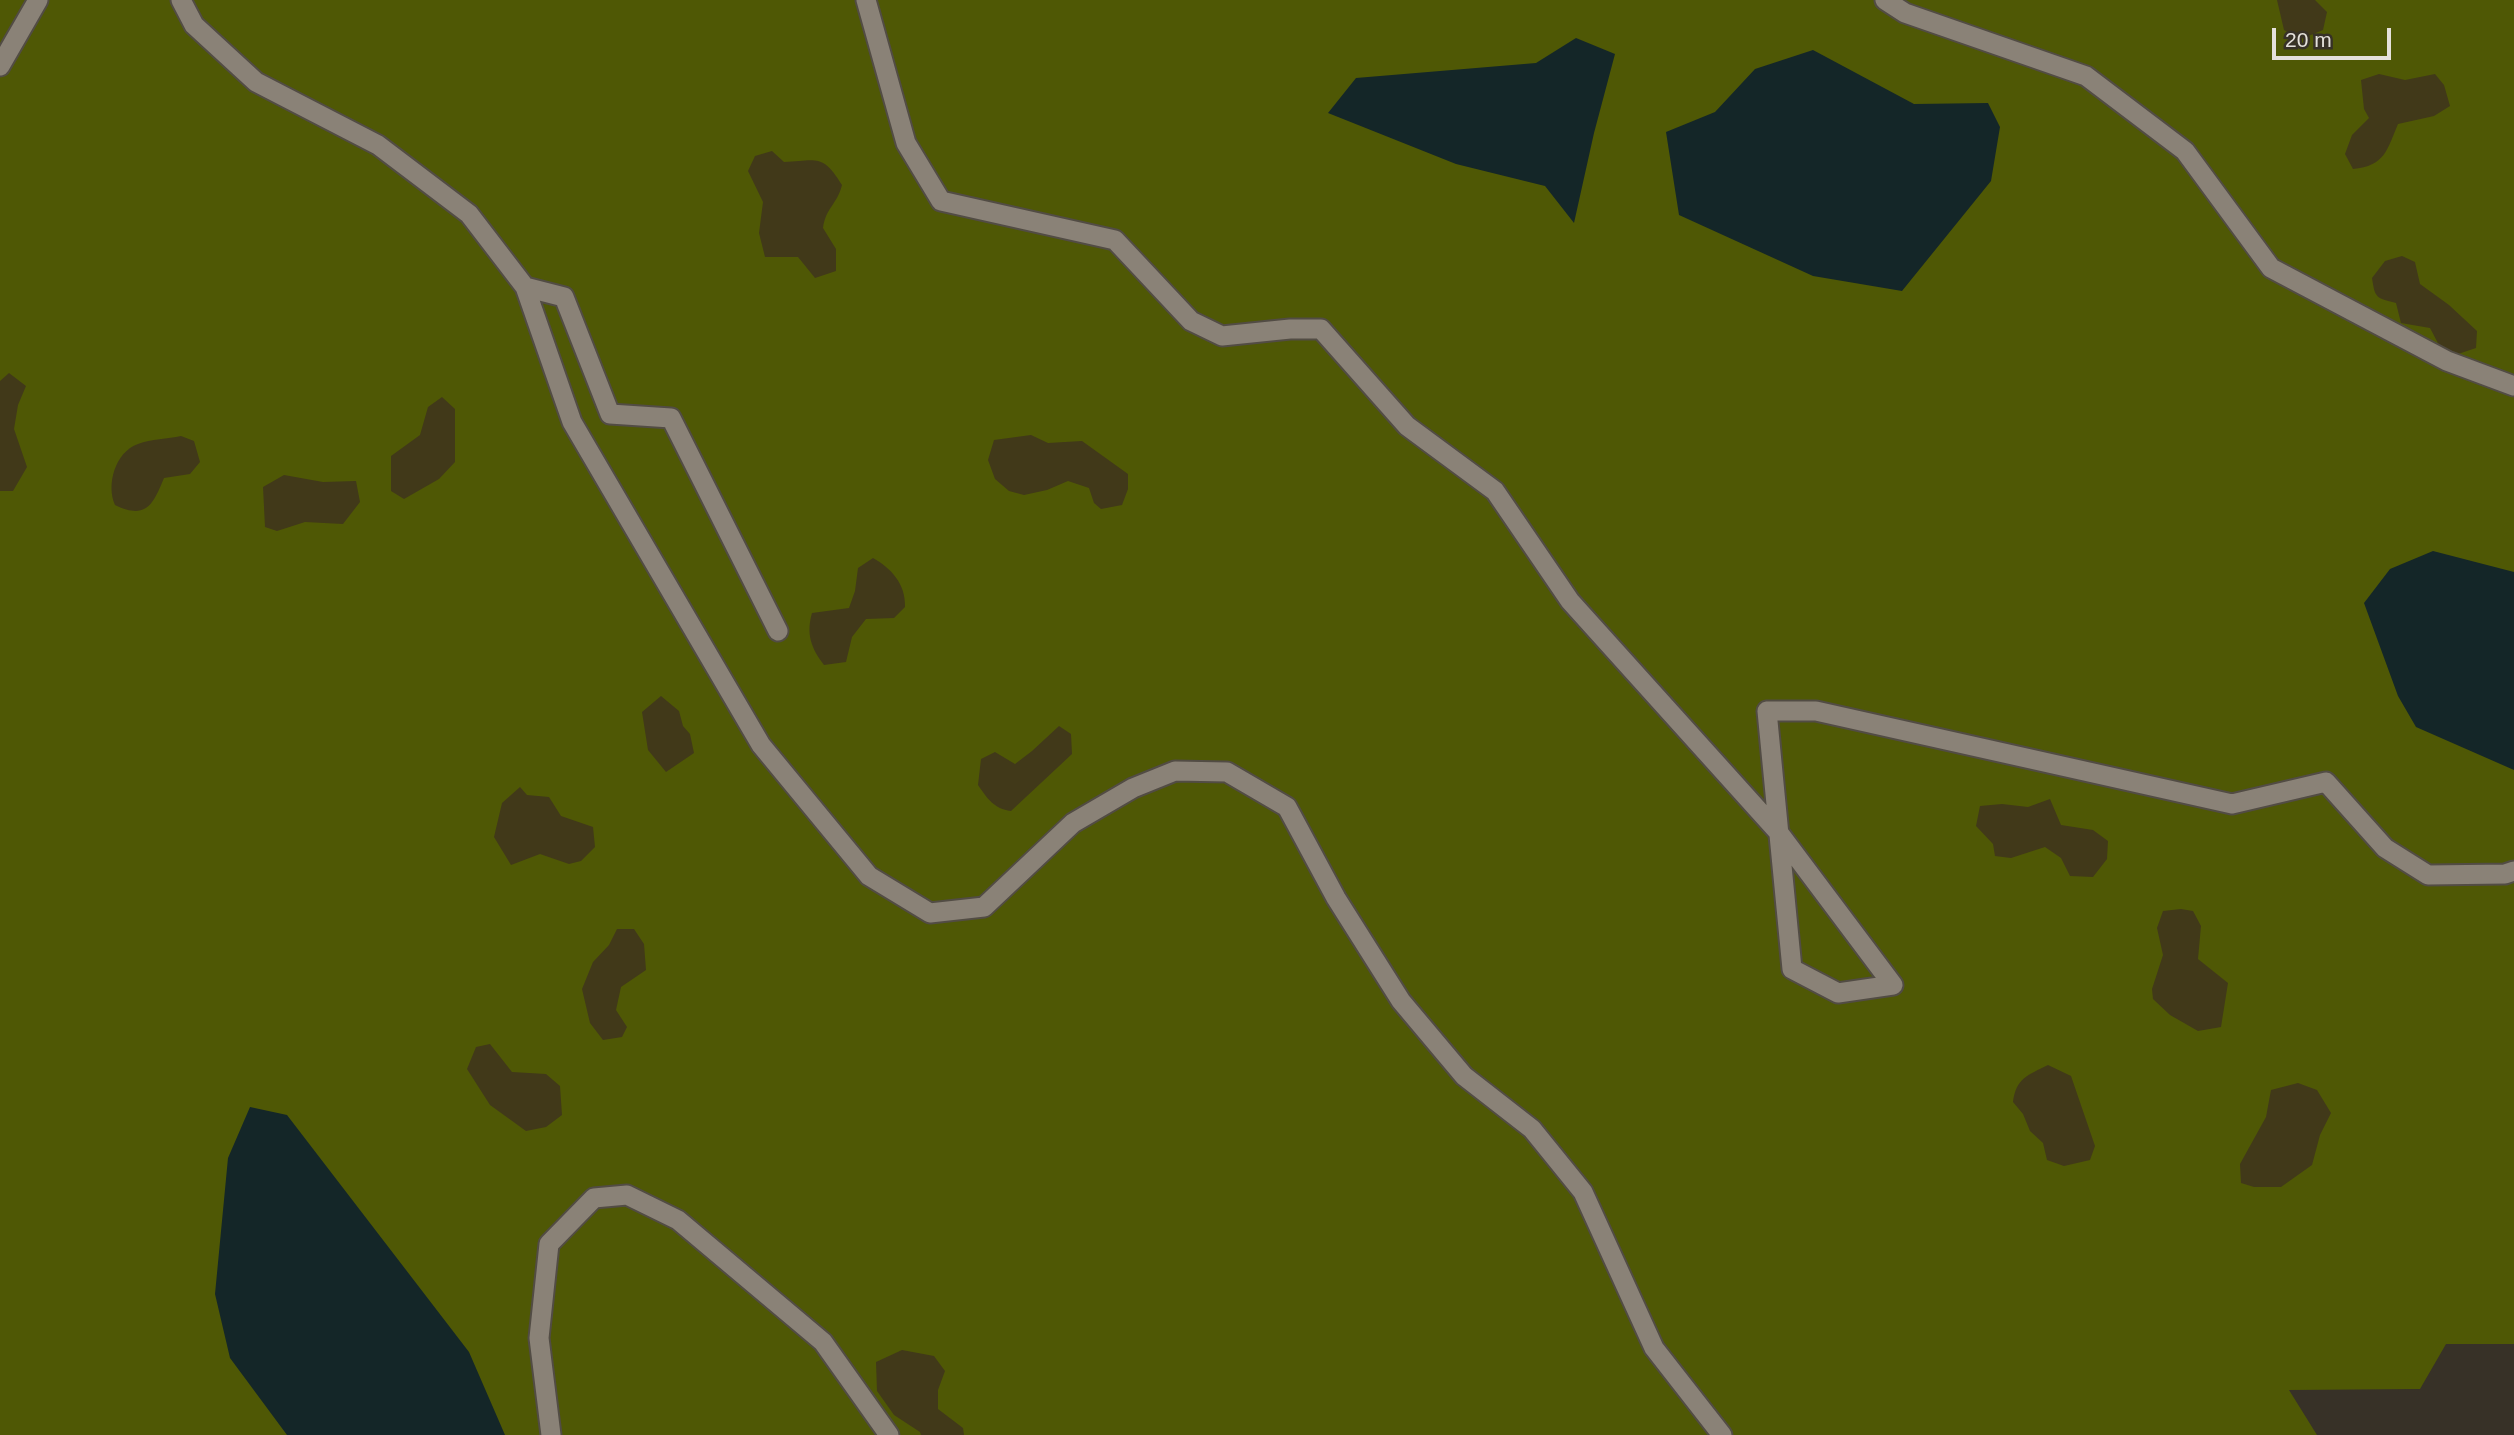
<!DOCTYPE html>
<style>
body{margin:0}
#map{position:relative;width:2514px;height:1435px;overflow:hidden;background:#373127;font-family:Helvetica,sans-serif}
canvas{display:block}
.scale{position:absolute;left:2272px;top:28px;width:119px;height:32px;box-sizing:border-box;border:4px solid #e5e1db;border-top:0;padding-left:9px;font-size:21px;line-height:24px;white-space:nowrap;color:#e5e1db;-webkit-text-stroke:5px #373127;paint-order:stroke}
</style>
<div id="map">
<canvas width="2514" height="1435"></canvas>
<div class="scale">20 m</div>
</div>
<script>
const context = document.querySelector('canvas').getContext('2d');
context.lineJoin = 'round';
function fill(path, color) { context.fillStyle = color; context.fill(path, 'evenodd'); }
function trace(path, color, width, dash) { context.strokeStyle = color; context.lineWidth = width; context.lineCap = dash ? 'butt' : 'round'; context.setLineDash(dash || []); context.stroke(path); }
fill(new Path2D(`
 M0,0h2514v1344h-68l-26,45 -131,1 28,45h-2317z`), '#4f5805');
fill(new Path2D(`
 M2277,0h38l12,12 -4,18 -22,9 -17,-9z
 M2379,74l26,6 30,-6 9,11 6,21 -16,10 -36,8c-11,26 -13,42 -45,45l-8,-15 7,-19 17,-17 -5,-9 -3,-29z
 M772,151l12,11c34,-2 39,-8 58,23 -5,20 -16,22 -19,43l13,21v22l-21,7 -17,-21h-33l-6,-24 4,-31 -15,-31 7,-15z
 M2402,256l13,6 5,22 29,21 28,26 -1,17 -18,6 -18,-7 -10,-19 -29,-5 -5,-20c-20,-5 -21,-5 -24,-25l13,-17z
 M9,373l17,13 -8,19 -4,24 13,38 -14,24h-13v-110z
 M442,397l13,12v53l-16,17 -35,20 -13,-8v-35l29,-21 8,-28z
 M1031,435l17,8 34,-2 46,33v15l-6,16 -21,4 -7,-6 -5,-15 -21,-7 -21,9 -23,5 -15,-4 -14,-12 -7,-19 6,-20z
 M181,436l13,5 6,21 -10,12 -26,4c-11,27 -18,42 -49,27 -9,-20 0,-53 23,-61 13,-5 30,-5 43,-8z
 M284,475l39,7 33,-1 4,21 -17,22 -38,-2 -28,9 -12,-4 -2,-40z
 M873,558c18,10 33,26 32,49l-11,11 -28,1 -14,18 -6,25 -22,3c-13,-17 -18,-31 -12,-52l37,-5 6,-17 3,-23z
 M661,696l18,15 4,15 7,8 4,19 -28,19 -18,-22 -6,-38z
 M1059,726l12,8 1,20 -61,57c-17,-2 -24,-13 -33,-26l3,-26 14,-7 20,12 17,-13z
 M520,787l7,8 22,2 12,19 32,11 2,20 -14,14 -12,3 -29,-10 -29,11 -17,-28 8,-34z
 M2050,799l11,26 32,5 15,11 -1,18 -14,18 -23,-1 -9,-18 -16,-11 -34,11 -16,-2 -2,-12 -17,-18 4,-20 22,-2 26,3z
 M2181,909l12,2 8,15 -3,33 30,24 -7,44 -23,4 -28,-16 -17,-16 -1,-10 11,-34 -6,-27 6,-17z
 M617,929h17l10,15 2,26 -25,17 -5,23 11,17 -5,10 -19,3 -13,-17 -8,-34 11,-27 16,-17z
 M490,1044l22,28 34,2 14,12 2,29 -16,12 -20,4 -36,-26 -23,-36 9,-22z
 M2048,1065l23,11 24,70 -5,14 -26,6 -17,-6 -4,-17 -13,-12 -7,-17 -10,-12c3,-24 15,-27 35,-37z
 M2298,1083l19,7 14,23 -11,22 -8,30 -31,22h-27l-13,-4 -1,-19 26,-47 5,-27z
 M902,1350l32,6 11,15 -7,19v19l25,19 1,7h-43l-1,-3 -26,-17 -17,-24 -1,-29z`), '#413919');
fill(new Path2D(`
 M1576,38l39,16 -21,79 -20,90 -29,-37 -89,-22 -128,-51 28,-35 180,-15z
 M1813,50l101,54 74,-1 12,24 -9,54 -89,110 -89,-15 -134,-61 -13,-83 49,-20 40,-43z
 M2433,551l81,21v198l-98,-43 -18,-31 -34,-93 26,-34z
 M250,1107l37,8 182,237 36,83h-218l-57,-77 -15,-64 13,-136z`), '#142628');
const service = new Path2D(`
 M181,0l13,25 62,57 122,63 91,69 56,73 47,135 189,323 108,131 61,37 54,-6 89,-84 60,-35 42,-17 52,1 60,35 49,91 65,103 63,75 68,53 51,63 71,156 68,87
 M866,0l40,143 35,58 174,39 76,81 31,15 68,-7h31l86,97 88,65 75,110 209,232 114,152 -55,8 -46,-24 -25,-258h49l416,93 94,-22 59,66 43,27 77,-1 9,-3
 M1885,0l20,13 181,63 99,75 86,117 176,93 67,25
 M0,66l38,-66
 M525,287l39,10 46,117 61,4 107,213
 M551,1435l-12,-97 10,-94 45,-46 33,-3 51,25 145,122 66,93`);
trace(service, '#524c44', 23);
trace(service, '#8a8277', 19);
</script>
